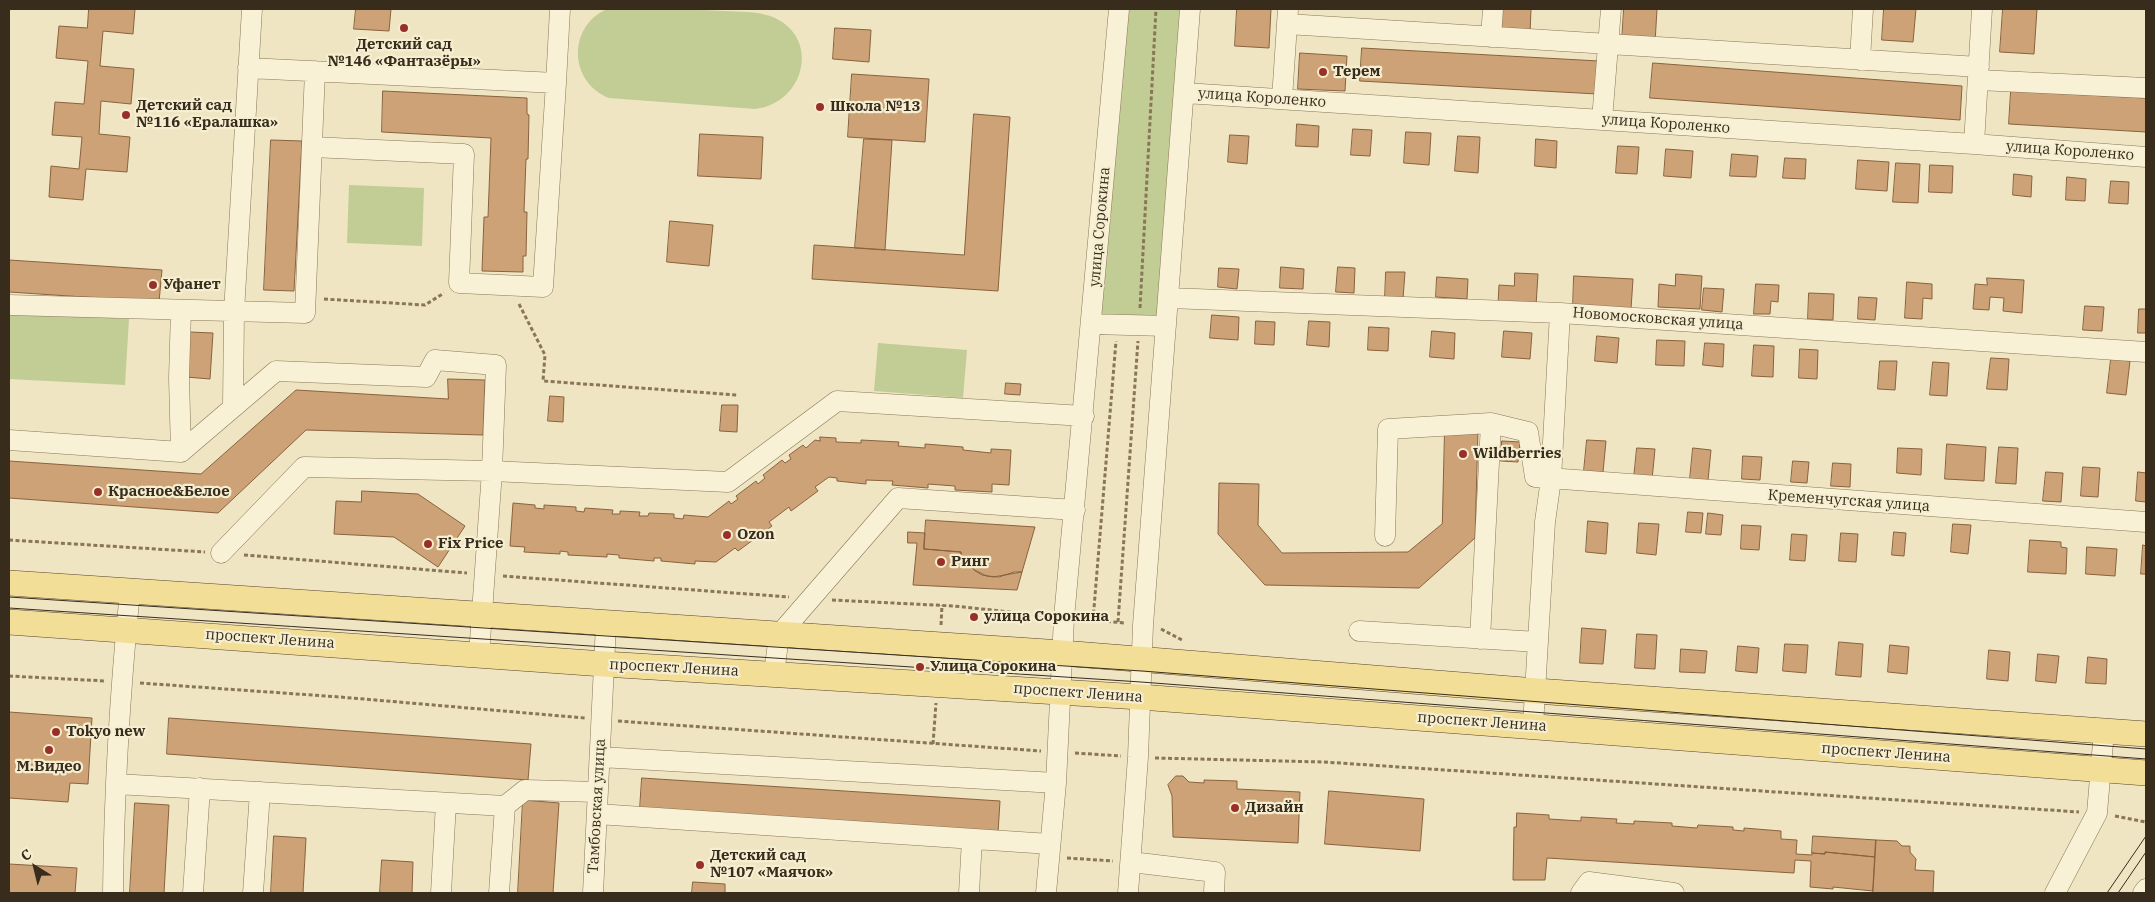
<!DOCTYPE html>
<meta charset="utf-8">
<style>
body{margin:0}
#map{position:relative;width:2155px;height:902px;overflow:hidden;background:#efe5c2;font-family:"IBM Plex Serif",serif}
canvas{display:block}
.frame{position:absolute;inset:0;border:10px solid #382c1d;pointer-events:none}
.north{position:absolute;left:10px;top:842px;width:50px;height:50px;-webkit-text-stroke:4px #f6eed1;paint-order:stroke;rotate:324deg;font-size:14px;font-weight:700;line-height:20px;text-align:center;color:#382c1d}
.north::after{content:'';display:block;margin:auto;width:18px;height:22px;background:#382c1d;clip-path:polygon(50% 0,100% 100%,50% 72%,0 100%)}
</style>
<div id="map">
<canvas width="2155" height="902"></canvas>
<div class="frame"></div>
<div class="north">С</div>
</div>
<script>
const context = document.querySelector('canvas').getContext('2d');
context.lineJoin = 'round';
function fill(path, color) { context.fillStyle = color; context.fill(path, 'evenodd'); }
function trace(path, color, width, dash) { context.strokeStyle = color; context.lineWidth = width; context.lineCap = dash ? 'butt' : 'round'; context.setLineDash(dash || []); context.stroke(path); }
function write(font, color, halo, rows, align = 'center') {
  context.font = font + ' "IBM Plex Serif",serif'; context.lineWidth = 4.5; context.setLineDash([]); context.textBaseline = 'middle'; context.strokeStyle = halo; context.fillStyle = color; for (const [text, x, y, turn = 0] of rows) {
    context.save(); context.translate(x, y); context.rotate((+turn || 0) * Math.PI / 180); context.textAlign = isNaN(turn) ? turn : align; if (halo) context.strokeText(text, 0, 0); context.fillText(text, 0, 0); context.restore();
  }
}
fill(new Path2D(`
 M607,9c39,0 78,0 118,2 14,1 31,0 45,5 51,18 37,87 -15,93l-146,-11c-40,-16 -42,-71 -2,-89z
 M1119,9h71l-24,317 -75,-2z
 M349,185l75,3 -2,58 -75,-3z
 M9,312l120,7 -4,66 -116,-6z
 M878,343l89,7 -4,48 -89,-7z`), '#c2cd95');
const building = new Path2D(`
 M89,9h46l-2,25 -30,-3 -3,35 34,3 -3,35 -30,-3 -2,33 31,3 -3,35 -41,-3 -3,31 -34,-3 2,-31 28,3 3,-32 -30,-2 3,-33 29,2 4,-43 -32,-3 3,-32 28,2z
 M356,9h35l-2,22 -35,-2z
 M1237,9h34l-2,39 -34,-2z
 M1498,9h33l-1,25 -33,-1z
 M1624,9h33l-2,34 -33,-2z
 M1884,9h32l-3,33 -31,-2z
 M2003,9h34l-3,45 -34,-2z
 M835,28l36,2 -2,32 -36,-3z
 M1362,48l237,13 -2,33 -237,-13z
 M1300,53l47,3 -2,35 -47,-2z
 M1653,63l309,23 -2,34 -310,-22z
 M852,74l77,5 -4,63 -77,-5z
 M383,91l144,7v16l2,1 -1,44h-2l-2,53h3l-1,44h-3v16l-41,-1 2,-54h4l3,-79 -109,-6z
 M2011,91l135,7v34l-137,-8z
 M974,114l36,3 -12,174 -186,-12 2,-34 150,10z
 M1297,124l22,2 -1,21 -22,-1z
 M1353,129l19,1 -2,26 -19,-1z
 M1406,132l25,1 -2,32 -25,-2z
 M700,134l63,3 -2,42 -63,-3z
 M1230,135l19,1 -2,28 -19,-2z
 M1458,136l22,1 -2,36 -23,-2z
 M864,139l28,1 -7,110 -30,-2z
 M1536,139l21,2 -1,27 -21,-2z
 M271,140l31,1 -8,150 -30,-1z
 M1618,146l21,1 -2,27 -21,-1z
 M1666,149l27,2 -2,27 -27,-2z
 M1732,154l26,2 -2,21 -26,-1z
 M1785,158l21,1 -1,20 -22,-1z
 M1858,160l31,2 -2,29 -31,-2z
 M1896,163l24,1 -2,39 -25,-1z
 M1930,165l23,1 -1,27 -23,-1z
 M2014,174l18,2 -1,21 -18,-2z
 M2067,177l19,2 -1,22 -19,-1z
 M2111,181l18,1 -1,22 -19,-1z
 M670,221l43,4 -4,41 -42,-4z
 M9,260l153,10 -3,32 -150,-10z
 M1281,267l23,2 -1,20 -23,-1z
 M1338,267l17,1 -1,25 -18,-1z
 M1219,268l20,1 -2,20 -19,-2z
 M1386,272h19l-2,27 -18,-1z
 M1515,273l23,1 -2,32 -38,-2 1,-19 15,1z
 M1676,274l26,2 -2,33 -42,-2 1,-23 16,2z
 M1574,276l59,3 -2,30 -58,-3z
 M1437,277l31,2 -1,20 -31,-2z
 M1987,278l37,2 -2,33 -19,-2 1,-13 -14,-1 -1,13 -16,-1 2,-25 12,1z
 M1907,282l25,2v15l-9,-1 -1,21 -17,-1z
 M1756,284l23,1 -1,17 -7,-1 -1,13h-16z
 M1704,288l20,1 -2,23 -20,-2z
 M1809,293l25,1 -1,26 -25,-1z
 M1859,297l18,1 -2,22 -17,-1z
 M2085,306l19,1 -2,24 -19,-1z
 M2139,309h7v24h-8z
 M1212,315l27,2 -1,23 -28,-2z
 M1256,321l19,1 -1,23 -19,-1z
 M1309,321l21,1 -1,25 -22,-2z
 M1369,327l20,1 -1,23 -20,-1z
 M1432,331l23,2 -1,26 -24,-2z
 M1504,331l28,2 -2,26 -28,-2z
 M189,332l24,1 -3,46 -24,-2z
 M1597,336l22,2 -2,25 -22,-2z
 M1657,340l28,1 -1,25 -28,-1z
 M1705,343l19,1 -1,23 -20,-2z
 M1754,345l20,1 -1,31 -21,-1z
 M1800,349l18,1 -1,29 -18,-1z
 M1991,358l18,1 -2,31 -20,-1z
 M2111,359l19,2 -4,34 -19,-2z
 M1880,361h17l-2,29 -17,-1z
 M1933,362l16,1 -2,33 -17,-1z
 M448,379l37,1 -2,55 -177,-5 -88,83 -209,-15v-37l192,13 95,-84 152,9z
 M1006,383l15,1 -1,11 -15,-1z
 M550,396l14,1 -1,25 -15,-1z
 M722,405h16l-1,27 -17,-1z
 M1445,428l33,1 -3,109 -56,50 -154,-3 -47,-51 1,-51 40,1 -1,41 24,28 126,-1 34,-28z
 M820,437l16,1v4l25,1v-3l38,2 -1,4 27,2v-4l38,3v3l28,3v-4l20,1 -2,35 -17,-1v8l-37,-2v-4l-27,-2v4l-36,-3 1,-4 -27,-1v4l-29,-3v-3l-8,-1 -14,10 3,4 -27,20 -2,-4 -20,15 3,4 -34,25 -3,-3 -19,14 -21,-1v3l-34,-3v-3h-7v3l-35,-3v-3l-12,-1v3l-39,-2v-3l-8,-1v3l-36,-2 1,-5 -15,-1 3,-43 22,2v3l9,1v-4l32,2v4l8,1 1,-4 28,2 -1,4h8v-3l20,1 -1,4h9l1,-3 25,1v4l9,1 1,-4 24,2 21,-16 2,3 7,-5 -2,-3 20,-15 2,3 7,-6 -2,-3 19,-15 3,3 6,-4 -2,-4 14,-10 3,3 9,-8 5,1z
 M1587,440l19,1 -3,31 -19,-1z
 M1502,441l18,1 -2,20 -17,-1z
 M1947,444l39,3 -2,34 -39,-2z
 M1999,447l19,1 -2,36 -20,-1z
 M1637,448l18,1 -3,31 -18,-2z
 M1693,448l18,2 -3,30 -18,-1z
 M1898,448l24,1 -1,26 -24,-2z
 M1743,456l19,1 -2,23 -18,-1z
 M1793,461l16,1 -2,21 -16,-1z
 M1833,463l18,1 -1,23 -19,-1z
 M2083,467l17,1 -2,29 -17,-1z
 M2046,472l17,1 -2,29 -18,-1z
 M2138,472l8,1v29l-10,-1z
 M362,491l56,3 47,32 -27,41 -44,-30 -60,-3 2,-33 25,1z
 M1688,512l15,1 -2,20 -15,-1z
 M1708,513l15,2 -2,20 -15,-1z
 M926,520l109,7 -13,45h-8l-15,5 -12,-1 -13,-6 -8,-12 -5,2v-8l-37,-3z
 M1588,521l20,2 -2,31 -20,-2z
 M1639,523l20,1 -3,31 -19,-2z
 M1953,524l18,1 -3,29 -17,-2z
 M1742,525l19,1 -2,24 -18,-1z
 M908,532l17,1 -1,16 37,3v8l5,-2 8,12 8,5 11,2 29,-5 -5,18 -104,-5 4,-42h-9z
 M1894,532l12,1 -2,23 -12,-1z
 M1841,533l17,1 -2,28 -17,-1z
 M1792,534l15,1 -2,26 -15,-1z
 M2030,540l31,2v5l6,1 -1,26 -38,-2z
 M2143,545l3,1v28h-5z
 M2087,547l30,2 -2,27 -29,-2z
 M1582,628l24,2 -3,34 -23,-1z
 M1637,634l20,1 -2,34 -20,-1z
 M1839,642l24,2 -2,33 -25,-2z
 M1785,644l23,1 -2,28 -23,-2z
 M1890,645l19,2 -2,27 -19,-2z
 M1738,646l21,2 -2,25 -21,-2z
 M1681,649l26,2 -2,22 -25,-1z
 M1989,650l21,2 -2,29 -21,-2z
 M2038,654l21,2 -3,27 -20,-2z
 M2088,657l19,2 -1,25 -20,-1z
 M9,712l83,6 -4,66 -18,-1 -2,19 -59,-4z
 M169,718l362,26 -3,36 -361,-26z
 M1176,776h7l6,6 15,1v-3l33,1v8l63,3 -2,51 -125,-6 -1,-41 -4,-11z
 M642,778l358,23 -2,32 -358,-24z
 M1329,791l95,8 -4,52 -95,-7z
 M523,800l36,3 -6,90h-35z
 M135,803l34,2 -5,88h-34z
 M1517,813l32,2v4l32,2v-4l36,2 -1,4 18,1v-3l38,2v3l25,2 1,-3 35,2v3l11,1v-3l37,3v8l16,1 -1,14 16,1v-2l13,1v-2l50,5 -2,34 -40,-4v2l-23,-2 1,-26 -16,-1 -1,13 -247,-15 -2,22h-32l1,-53h2z
 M274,836l32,2 -3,55h-32z
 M1813,836l63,4 -1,17 -50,-5v2l-13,-1z
 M1876,840l21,1 5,5h8v6l6,7 -1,11 19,1 -1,22h-60z
 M382,860l31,2 -1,31h-32z
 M9,864l68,4 -2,25h-66z
 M693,882l32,2v9h-33z`);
fill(building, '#cda277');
trace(building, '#88623e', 1);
const minor = new Path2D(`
 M1287,24l692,43
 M1491,37l2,-28
 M1860,60l3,-51
 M248,68l308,15 4,-74
 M1978,80l168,8
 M1185,93l789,51 172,13
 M1282,99l6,-90
 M1602,120l9,-111
 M1974,144l8,-135
 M312,147l152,7 -5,129 84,4 13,-204
 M1169,298l391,15 586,39
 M9,305l296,8 10,-242
 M181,310l-2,68 2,74
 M1091,324l75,2
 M233,407l1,-95 18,-303
 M9,440l172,12 95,-81 150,6 9,-17 61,5 -4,106 -13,184
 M1385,536l3,-107 103,-6 37,9 7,45 611,45
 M221,553l83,-86 188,4 236,11 109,-81 247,15
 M1359,631l179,11
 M1480,639l11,-216
 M774,674l5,-39 119,-137 177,12
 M1533,726l12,-204 6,-43 9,-166
 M600,757l456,26
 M116,784l389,22 20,-16 73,2
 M597,814l453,30
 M1131,862l84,10 -1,21
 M113,893c1,-101 7,-202 17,-302
 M193,893l7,-105
 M253,893l7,-101
 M441,893l5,-90
 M499,893l6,-87
 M593,893l13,-269
 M969,893l3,-54
 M1046,893l10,-110 8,-165 55,-609
 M1128,893l10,-136 5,-132 47,-616
 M1581,893l8,-11 85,11
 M2055,893l42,-80 7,-82
 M2143,893l3,-4`);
const major = new Path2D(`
 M9,583l1053,70 474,38 610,43
 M9,622l595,42 536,33 1006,76`);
trace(minor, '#897659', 21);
trace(major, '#56442d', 26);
trace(new Path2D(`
 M324,299l101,6 19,-12
 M519,304l26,51 -2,26 194,14
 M1140,308l16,-299
 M9,540l196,12
 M244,555l223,18
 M503,576l286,21
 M832,600l122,6 94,10
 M1081,619l44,4
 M1093,620l23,-279
 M1118,622l20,-281
 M941,625l1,-20
 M1161,629l23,12
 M9,676l97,5
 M140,683l200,14 245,21
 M618,721l423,30
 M933,744l3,-41
 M1075,753l46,3
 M1155,758l169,4 755,50
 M2115,816l31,6
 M1067,858l46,3`), '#897659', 3, [4, 2.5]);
trace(minor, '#f9f1d5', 20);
trace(major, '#f3de98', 25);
trace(new Path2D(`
 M9,597l1133,74 1004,78
 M9,608l1132,74 1005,77
 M2107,893l39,-57
 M2118,893l28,-41`), '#382c1d', 1);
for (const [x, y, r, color] of [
 [404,28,5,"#993028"],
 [1323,72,5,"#993028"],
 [820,107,5,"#993028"],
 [126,115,5,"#993028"],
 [153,285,5,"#993028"],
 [1463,454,5,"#993028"],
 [98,492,5,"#993028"],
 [727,535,5,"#993028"],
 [428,544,5,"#993028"],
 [941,562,5,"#993028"],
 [974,617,5,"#993028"],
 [920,667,5,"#993028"],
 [56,732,5,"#993028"],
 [49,750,5,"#993028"],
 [1235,808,5,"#993028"],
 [700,865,5,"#993028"]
]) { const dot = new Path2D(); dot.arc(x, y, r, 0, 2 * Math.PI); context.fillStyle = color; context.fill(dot); trace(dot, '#f6eed1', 2); }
write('bold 15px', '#382c1d', '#f6eed1', [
 ["Детский сад",404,45,"center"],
 ["№146 «Фантазёры»",404,62,"center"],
 ["Терем",1333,72],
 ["Детский сад",136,106],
 ["№116 «Ералашка»",136,123],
 ["Школа №13",830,107],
 ["Уфанет",163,285],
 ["Wildberries",1473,454],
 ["Красное&Белое",108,492],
 ["Ozon",737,535],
 ["Fix Price",438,544],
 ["Ринг",951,562],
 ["улица Сорокина",984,617],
 ["Улица Сорокина",930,667],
 ["Tokyo new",66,732],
 ["М.Видео",49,767,"center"],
 ["Дизайн",1245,808],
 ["Детский сад",710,856],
 ["№107 «Маячок»",710,873]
], 'left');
write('15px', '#382c1d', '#f6eed1', [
 ["улица Короленко",1262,98,4],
 ["улица Короленко",1666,124,4],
 ["улица Короленко",2070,151,4],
 ["улица Сорокина",1100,227,-85],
 ["Новомосковская улица",1658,319,4],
 ["Кременчугская улица",1849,501,4],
 ["проспект Ленина",270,639,4],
 ["проспект Ленина",674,668,3],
 ["проспект Ленина",1078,693,4],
 ["проспект Ленина",1482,722,4],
 ["проспект Ленина",1886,753,4],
 ["Тамбовская улица",597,806,-87]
]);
</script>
